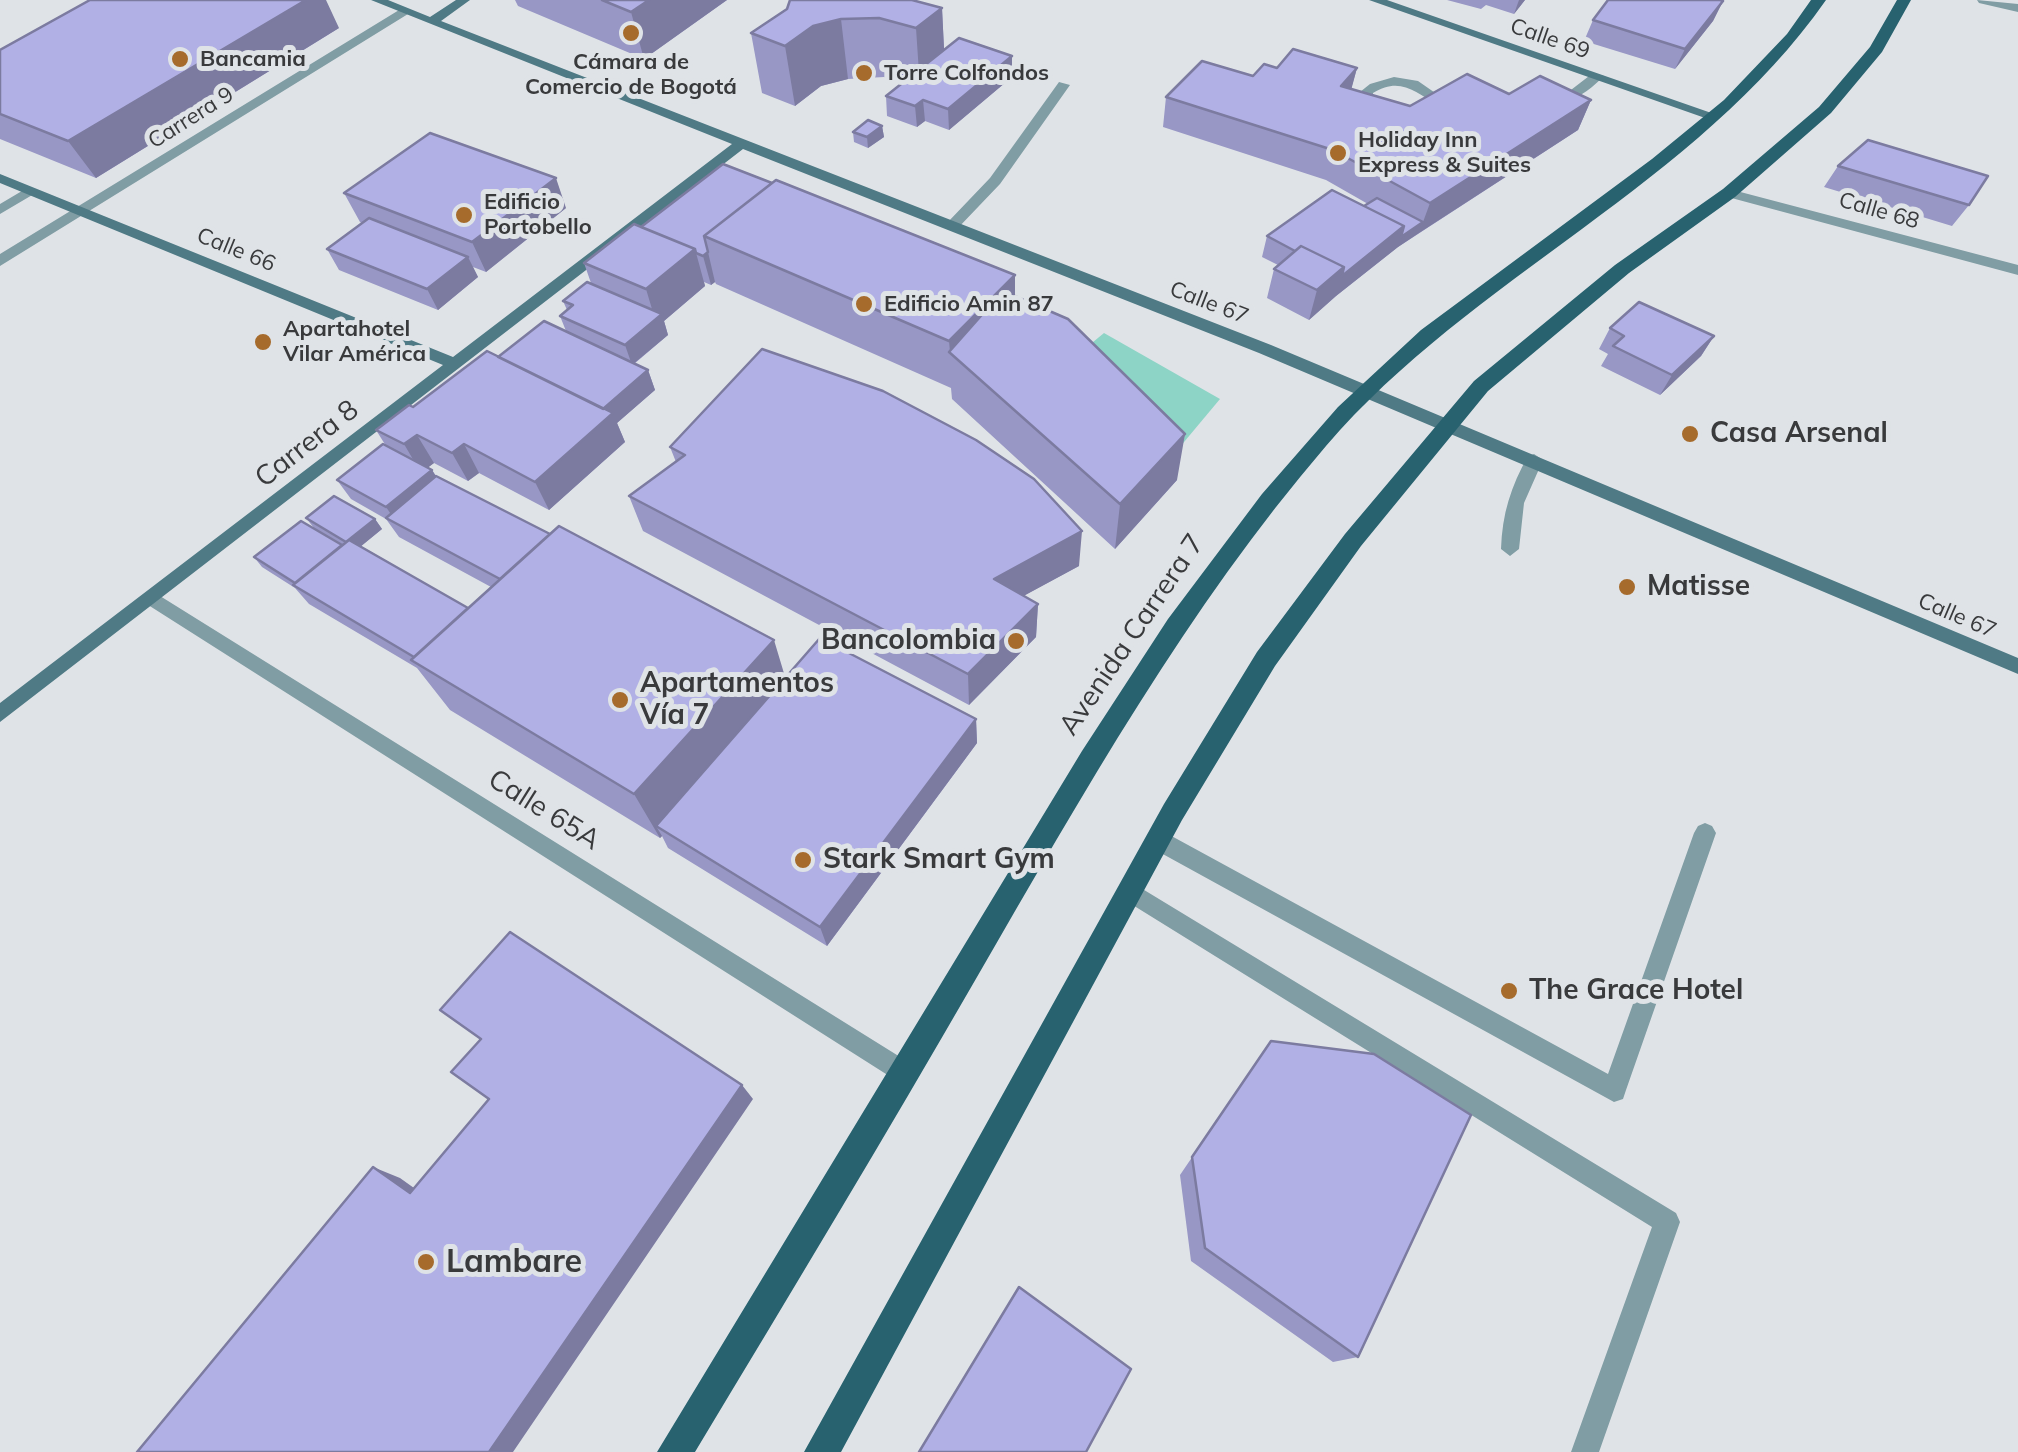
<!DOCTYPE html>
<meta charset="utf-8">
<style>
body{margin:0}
canvas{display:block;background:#dfe3e7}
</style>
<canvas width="2018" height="1452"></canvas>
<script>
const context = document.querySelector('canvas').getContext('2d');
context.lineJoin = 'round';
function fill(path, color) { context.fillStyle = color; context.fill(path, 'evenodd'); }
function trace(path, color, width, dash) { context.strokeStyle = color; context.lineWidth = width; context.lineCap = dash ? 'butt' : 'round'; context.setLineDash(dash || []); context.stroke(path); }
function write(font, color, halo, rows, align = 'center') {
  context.font = font + ' Mulish,sans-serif'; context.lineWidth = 10; context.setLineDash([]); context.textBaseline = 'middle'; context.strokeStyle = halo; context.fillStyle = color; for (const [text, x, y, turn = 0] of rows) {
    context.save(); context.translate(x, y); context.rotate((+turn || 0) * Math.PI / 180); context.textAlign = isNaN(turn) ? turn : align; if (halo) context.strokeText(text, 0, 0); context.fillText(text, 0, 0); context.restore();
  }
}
fill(new Path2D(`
 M1104,333l116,66 -51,61 -99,-99z`), '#8dd4c6');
fill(new Path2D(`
 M1593,73l11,3c-16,16 -37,33 -59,21l6,-4h16z
 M1394,77l24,4 23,16 11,-1 7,4 -21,5c-23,-13 -38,-29 -65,-12v11l10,9 -12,3 -11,-11v-13l10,-8z
 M1059,82l11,3 -70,99 -43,45h-10v-6l43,-45z
 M27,188l12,3 -39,23v-10z
 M1534,454l9,6 -19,43 -5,46 -9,7 -9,-7c1,-35 10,-63 27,-93z
 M1705,823l7,3 4,7 -90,257 -3,9 -9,3 -464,-255 -3,-7 3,-7 8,-3 8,3 442,241 86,-241 4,-7z
 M1131,882l545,331 4,9 -81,230h-28l81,-225 -529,-328 -3,-7 3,-7z`), '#809da4');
fill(new Path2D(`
 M1977,0l41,4v8l-39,-9z
 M404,7l6,4 -2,3 -408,252v-12z
 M1729,189l289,76v10l-294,-79v-6z
 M152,591l761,474 4,8 -4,8 -8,4 -8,-4 -752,-478 -2,-5z`), '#809da4');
fill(new Path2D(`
 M371,0h17l42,17 26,-17h14l-29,21 830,324 747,313v16l-759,-321 -516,-204 -743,573v-19l443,-338 -443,-182v-9l453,183 279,-213z
 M1369,0h18l333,116 -12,3z`), '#4f7a85');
fill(new Path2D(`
 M1811,0h15c-130,186 -353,275 -500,446 -139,162 -243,348 -349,531 -92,160 -187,317 -282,475h-38l425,-701 86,-132 94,-125 76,-87 83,-77 231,-171 72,-59 63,-66z
 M1897,0h14l-29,52 -51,61 -96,84 -106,76 -141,118 -127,155 -86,120 -93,154 -341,632h-37l360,-648 93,-152 88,-118 129,-153 141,-116 108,-76 96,-82 51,-60z`), '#28626f');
fill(new Path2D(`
 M515,0h212l-83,59 -126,-53z
 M1447,0h78l-11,14 -28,-9 -5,4z
 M1723,1l-10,20 -38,48 -91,-28 9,-21z
 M942,8l2,42 68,27 -63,53 -24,-9 -8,6 -30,-11 -1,-20 16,-13 -18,-6 -36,2 -27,7 -26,20 -33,-13 -11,-60 36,-24z
 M339,28l-243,150 -96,-39v-89z
 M1357,68l-6,21 59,17 99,-12 82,6 -13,30 -180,117 -62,49 -27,24 -42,-22 7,-29 4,-4 -16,-8 5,-21 101,-32 -42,-24 -163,-53 3,-30 87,-21z
 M882,126l2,11 -16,11 -14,-6 -1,-10z
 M1838,166l131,39 -17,21 -128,-39z
 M344,193l222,15 -80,64 -13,-5 5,10 -40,33 -99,-40 -12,-21 35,-26 -2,-1z
 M640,227l375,48v21l162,184 -62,69 -163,-150 -1,-11 -235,-104 -1,-2 -4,3 -7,-3 1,4 -41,35 4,14 -34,29 14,6 7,20 -38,33 8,19 -76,68 -70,-37 -11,8 -34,-18 -6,4 4,3 4,6 349,202 191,41 1,24 -150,203 -159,-98 -6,-12 -2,2 -210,-128 -33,-42 -108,-64 -14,-16 -33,-21 -8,-10 60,-29 -8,-10 69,1 7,10 -21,17 107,62 23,-21 -92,-50 -13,-18 -35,-20 -14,-19 49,-34 -10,-16 122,-73 68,-26 -6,-15 7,-6 -4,-9 28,-18 -7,-20z
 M1610,328l104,8 -13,20 -41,39 -59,-29 7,-12 -9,-5z
 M670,447l409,119 -56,30 15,8 -2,33 -67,68 -326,-174 -14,-35 47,-34z
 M1271,1041l87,316 -25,5 -142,-101 -11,-86z`), '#9897c5');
fill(new Path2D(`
 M306,0h20l13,28 -243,150 -28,-37z
 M649,0h78l-83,59 -13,-47z
 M1519,0h6l-11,14z
 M1723,1l-10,20 -38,48 10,-20z
 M942,8l3,60 -25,20 -4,-60z
 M841,19l7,60 -27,7 -26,20 -10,-60 28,-20z
 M1012,56v21l-63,53 -1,-21z
 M1357,68l-8,30 -8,-12z
 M923,100l2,21 -8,6 -2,-21z
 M1591,100l-13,30 -159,103 11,-30z
 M882,126l2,11 -16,11 -1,-11z
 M556,178l10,30 -80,64 -14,-30z
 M1423,222l-4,11 -21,14 -62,49 -27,24 8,-30 27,-23 60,-41z
 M695,249l10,37 -41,35 4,14 -36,30 -7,-20 30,-26 -9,-30z
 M708,252l7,30 -4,3 -8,-29z
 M468,257l10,20 -40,33 -11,-21z
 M1015,275v48l-65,29 -1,-11z
 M1714,336l-13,20 -41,39 12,-20z
 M648,370l7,20 -38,33 8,19 -76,68 -14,-28 67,-72z
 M1185,434l-8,46 -62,69 5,-45z
 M417,435l17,28 -13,10 -17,-29z
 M464,444l15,29 -11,8 -16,-28z
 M432,470l12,19 -45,37 -13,-19z
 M375,519l7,10 -28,23 -7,-10z
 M1082,531l-3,35 -85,46v-33z
 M1038,604l-2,33 -67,68 -1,-31z
 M774,640l15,50 -133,136 6,10 -2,2 -26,-44z
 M976,719l1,24 -150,203 -7,-19z
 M742,1085l11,14 -240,353h-24z
 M373,1167l27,11 35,25 -25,-10z`), '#7c7ba0');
const building = new Path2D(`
 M90,0h216l-238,141 -68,-27v-64z
 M602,0h47l-18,12z
 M790,0h122l30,8 -26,20 -37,-10 -38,1 -28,7 -28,20 -34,-13 36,-24z
 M1608,0h112l3,1 -38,48 -92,-29z
 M959,38l53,18 -64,53 -25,-9 -8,6 -29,-10z
 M1293,49l64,19 -16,18 69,20 57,-32 42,20 31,-18 51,24 -161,103 -97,-53 -167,-53 36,-36 51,15 11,-12 13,4z
 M868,120l14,6 -15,11 -14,-5z
 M430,133l126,45 -84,64 -128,-49z
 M1868,140l120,36 -19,29 -131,-39z
 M723,164l49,19 -68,53 4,16 -5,4 -7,-3 -1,-4 -54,-22z
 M776,180l239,95 -66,66 -245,-105z
 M1332,190l72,36 -62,50 2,-9 -43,-21 -6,5 -28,-15z
 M1377,198l46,24 -22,15 3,-11 -40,-20z
 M369,218l99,39 -41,32 -100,-40z
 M634,224l61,25 -49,40 -62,-26z
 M1301,246l43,21 -27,23 -43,-21z
 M587,282l75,32 -37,31 -65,-29 13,-11 -10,-4z
 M1003,291l65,28 117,115 -65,70 -171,-152z
 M1639,302l75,34 -42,39 -59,-29 11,-10 -14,-8z
 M544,321l104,49 -45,39 -105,-52z
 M762,349l121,42 93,49 58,39 48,52 -88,48 44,25 -70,70 -339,-178 56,-41 -15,-8z
 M487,351l126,62 -78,69 -71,-38 -12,9 -35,-18 -13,9 -28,-14 33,-25 4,2z
 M383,444l49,26 -46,37 -49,-27z
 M436,476l114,58 -50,45 -114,-61z
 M334,496l41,23 -29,23 -40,-24z
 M301,521l41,24 -47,38 -41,-26z
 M559,526l215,114 -140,154 -223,-134z
 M349,540l119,68 -54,49 -121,-72z
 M820,638l156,81 -156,208 -164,-101z
 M510,932l232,153 -253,367h-352l236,-285 37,26 79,-94 -38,-27 30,-33 -41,-29z
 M1271,1041l103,13 97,61 -113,242 -153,-109 -13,-91z
 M1019,1287l112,82 -45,83h-167z`);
fill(building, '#b1b0e5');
trace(building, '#7c7ba0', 2.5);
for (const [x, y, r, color] of [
 [631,33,10,"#a66b2c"],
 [180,59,10,"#a66b2c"],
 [864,73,10,"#a66b2c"],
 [1338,153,10,"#a66b2c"],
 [464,215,10,"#a66b2c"],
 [864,304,10,"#a66b2c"],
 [263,342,10,"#a66b2c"],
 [1690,434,10,"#a66b2c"],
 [1627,587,10,"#a66b2c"],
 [1016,641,10,"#a66b2c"],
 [620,700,10,"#a66b2c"],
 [803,860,10,"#a66b2c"],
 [1509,991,10,"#a66b2c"],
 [426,1262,10,"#a66b2c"]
]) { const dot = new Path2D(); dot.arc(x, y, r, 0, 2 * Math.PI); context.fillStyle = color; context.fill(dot); trace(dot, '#dfe3e7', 4); }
write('22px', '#393a3c', '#dfe3e7', [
 ["Calle 69",1550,39,19],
 ["Carrera 9",191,118,-32],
 ["Calle 68",1879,211,16],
 ["Calle 66",236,250,22],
 ["Calle 67",1209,303,21],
 ["Calle 67",1957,616,23]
]);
write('bold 22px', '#393a3c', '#dfe3e7', [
 ["Bancamia",200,59],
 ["Cámara de",631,62,"center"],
 ["Comercio de Bogotá",631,87,"center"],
 ["Torre Colfondos",884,73],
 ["Holiday Inn",1358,140],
 ["Express & Suites",1358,165],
 ["Edificio",484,202],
 ["Portobello",484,227],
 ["Edificio Amin 87",884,304],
 ["Apartahotel",283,329],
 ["Vilar América",283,354]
], 'left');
write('bold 28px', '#393a3c', '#dfe3e7', [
 ["Casa Arsenal",1710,434],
 ["Matisse",1647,587],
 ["Bancolombia",996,641,"right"],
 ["Apartamentos",640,684],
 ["Vía 7",640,716],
 ["Stark Smart Gym",823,860],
 ["The Grace Hotel",1529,991]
], 'left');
write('28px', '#393a3c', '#dfe3e7', [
 ["Carrera 8",307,444,-38],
 ["Avenida Carrera 7",1132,635,-56],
 ["Calle 65A",544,810,32]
]);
write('bold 32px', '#393a3c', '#dfe3e7', [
 ["Lambare",446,1262]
], 'left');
</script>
